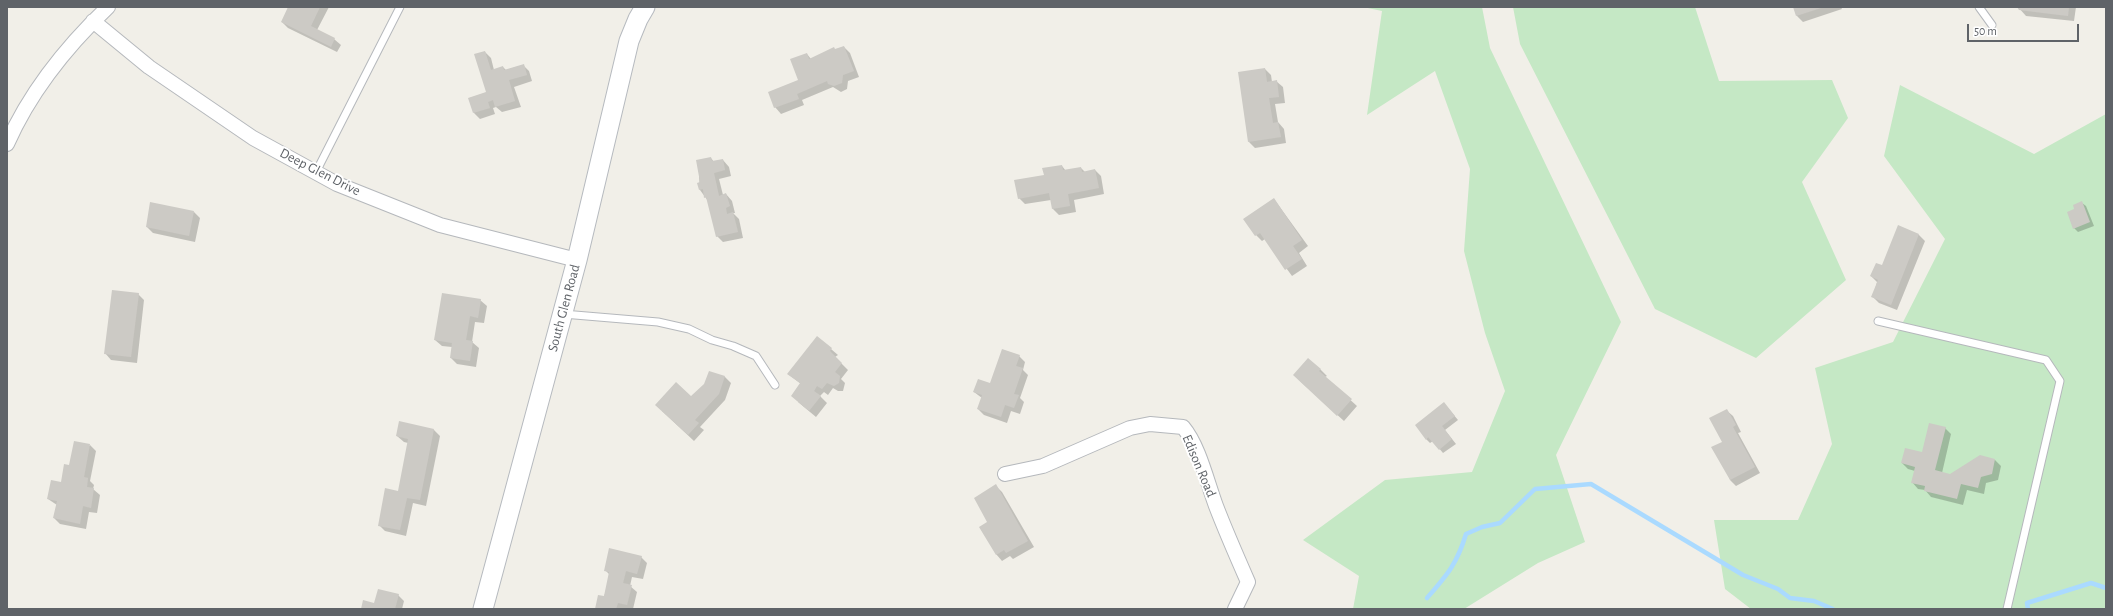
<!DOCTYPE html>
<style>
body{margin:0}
#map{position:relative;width:2113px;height:616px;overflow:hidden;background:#f1efe8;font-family:"Alegreya Sans",sans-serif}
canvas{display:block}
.frame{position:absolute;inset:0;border:8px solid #5f6368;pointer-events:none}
.scale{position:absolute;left:1967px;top:24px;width:112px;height:18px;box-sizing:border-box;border:2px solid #5f6368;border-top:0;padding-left:5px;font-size:12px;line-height:14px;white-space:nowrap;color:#5f6368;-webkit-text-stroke:3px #fff;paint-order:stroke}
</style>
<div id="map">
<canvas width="2113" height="616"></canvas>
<div class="frame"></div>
<div class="scale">50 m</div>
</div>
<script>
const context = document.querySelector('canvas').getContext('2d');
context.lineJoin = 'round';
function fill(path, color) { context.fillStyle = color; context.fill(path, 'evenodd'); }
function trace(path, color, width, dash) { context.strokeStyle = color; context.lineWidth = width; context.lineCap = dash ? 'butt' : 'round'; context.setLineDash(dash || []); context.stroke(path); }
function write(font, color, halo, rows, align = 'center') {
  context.font = font + ' "Alegreya Sans",sans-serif'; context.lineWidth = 4; context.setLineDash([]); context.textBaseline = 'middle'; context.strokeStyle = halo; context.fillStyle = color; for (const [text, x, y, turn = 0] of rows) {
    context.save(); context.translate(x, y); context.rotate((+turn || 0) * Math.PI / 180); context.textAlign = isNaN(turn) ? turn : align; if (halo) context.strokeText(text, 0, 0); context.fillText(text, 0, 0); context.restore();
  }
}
fill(new Path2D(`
 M1363,7h119l8,41 131,274 -65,133 29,87 -47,21 -74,46h-111l6,-33 -56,-36 82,-60 87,-8 33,-81 -20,-58 -21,-82 6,-82 -35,-98 -68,44 15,-104z
 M1513,7h182l24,74 113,-1 16,38 -46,64 44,98 -90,78 -101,-49 -135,-265z
 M1900,85l134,69 72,-40v495h-355l-26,-20 -11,-69h84l34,-76 -17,-76 78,-26 52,-103 -61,-83z`), '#c5e8c5');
fill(new Path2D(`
 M289,7h40l-12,23 17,9 7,6 -4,7 -49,-24 -6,-6z
 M1794,7h47l1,2 -39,13 -6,-6z
 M2018,7h58l-2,14 -48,-5z
 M844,47l6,6 9,24 -11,4 -1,8 -6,3 -8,-5 -31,13 2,5 -23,9 -6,-7 24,-26 8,-27 4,5z
 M485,52l6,6 3,12 9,-3 3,3 17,-5 6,6 3,10 -18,6 7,20 -19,5 -6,-5 -3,1 2,6 -15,5 -6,-6 -4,-15 17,-5z
 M1265,69l6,6 1,7 4,-1 7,6 2,16 -10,1 3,18 6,7 2,14 -31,5 -6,-6z
 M711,158l3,4 9,-2 6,7 2,9 -12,3 4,16 3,-1 6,7 3,12h-2l6,6 4,19 -20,4 -6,-6 -9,-35 -8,-11 -1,-14z
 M1062,166l4,5 15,-3 4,4 10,-2 6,6 3,18 -30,6 2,12 -17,3 -6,-6 -2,-9 -26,4 -6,-6 26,-22z
 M1274,199l34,47 -9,7 8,13 -15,10 -27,-37 -3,2 -6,-6z
 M2082,203l4,3 8,20 -16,6 -4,-4 1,-18z
 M194,212l6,6 -5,24 -42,-9 -6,-6z
 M1898,227l21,8 6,6 -28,69 -18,-7 -6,-6 4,-15 -6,-6 12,-9z
 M138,294l6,6 -7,63 -26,-3 -6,-7z
 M480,300l7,6 -3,17 -9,-1 -3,20 7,6 -3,19 -19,-3 -6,-6 1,-11 -10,-1 -7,-6z
 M817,337l21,18 -3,2 13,13 -7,9 4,4 -2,8h-5l-5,-3 -5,7 -4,-3 -4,4 7,7 -11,14 -18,-15 3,-18 -13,-10z
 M1019,356l6,6 -2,8 5,5 -8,23 4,4 -4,12 -9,-3 -4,12 -23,-8 -6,-6 4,-11 -8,-6 17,-8z
 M1320,369l7,7 -2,1 32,29 -13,15 -44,-40z
 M710,372l15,5 6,6 -6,17 -25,27 4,3 -10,11 -32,-30 29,-13 14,-13z
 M1448,408l10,12 -13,10 11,14 -13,9 -10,-12 -3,2 -4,-4z
 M1726,410l7,6 8,16 -3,1 22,40 -24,13 -6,-6 -7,-38z
 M400,423l34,7 6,6 -14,70 -13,-3 -7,33 -21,-5 -6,-6 20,-33 9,-49 -4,-1 -7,-6z
 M1945,428l6,6 -9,39 8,2 30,-19 15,4 6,6 -3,14 -12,3 -2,11 -17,-4 -4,15 -32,-8 -6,-7 -7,-1 -6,-7 3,-11 -7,-2 -6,-6 21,-10z
 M90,445l6,6 -6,30 4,4 -1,4 7,6 -3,18 -8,-1 -3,17 -26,-5 -6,-6 3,-13 -9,-6 14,-16 8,-17z
 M996,486l6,6 32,55 -21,12 -3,-3 -8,5 -6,-7 -7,-32z
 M641,557l6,6 -4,16 -11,-2 -2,9 7,6 -4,17h-37l8,-12 6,-22 -5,-5z
 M398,595l6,6 -2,8h-40z`), '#0003');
trace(new Path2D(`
 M1427,598c20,-23 30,-34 39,-64l16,-7 18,-4 35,-34 56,-5 152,91 35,14 12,9 24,3 19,8
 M2028,609l-1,-6 64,-20 15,5`), '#aadaff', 4.5);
fill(new Path2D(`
 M288,7h32l-9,19 24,12 -4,9 -50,-25z
 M1793,7h31l-28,9z
 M2017,7h52l-1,9 -49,-6z
 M844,46l10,25 -11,4 -1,8 -8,3 -6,-2 -1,-3 -30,13 2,5 -25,9 -6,-16 30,-12 -8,-21 17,-6 2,6 25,-12 1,2z
 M485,51l6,19 12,-4 1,4 20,-6 3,11 -18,5 6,21 -20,6 -2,-7 -5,2 2,6 -17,5 -5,-15 18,-6 -12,-38z
 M1265,68l2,14 10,-2 2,17 -10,1 4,25 5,-1 3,15 -33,5 -10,-70z
 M711,157l1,4 11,-2 2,11 -11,3 5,23 7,-3 4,13 -4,2 1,6 6,-2 5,20 -22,5 -10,-40 -2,1 -1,-9 -4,1 -2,-7 3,-1 -4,-22z
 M1062,165l1,5 18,-3 1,5 13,-3 4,19 -31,6 2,12 -18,3 -3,-16 -31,6 -4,-19 30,-5 -2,-7z
 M1274,198l28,42 -9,6 9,13 -17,11 -25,-37 -5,3 -12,-17z
 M2082,201l8,21 -17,7 -6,-17 7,-3 -1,-4z
 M150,202l44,9 -5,25 -43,-9z
 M1898,225l21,9 -28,71 -20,-8 7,-17 -8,-4 6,-13 6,2z
 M112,290l27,3 -8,64 -27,-3z
 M442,293l39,6 -3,19 -8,-2 -4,24 7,1 -3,20 -20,-3 2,-15 -18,-3z
 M817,336l15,12 -2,3 12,12 -7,9 5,4 -1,7 -5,3 -7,-3 -5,6 -5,-3 -3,5 7,5 -12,15 -18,-15 9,-13 -13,-9z
 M1002,349l18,6 -4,11 7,2 -9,26 5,1 -5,13 -9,-3 -4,12 -24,-8 5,-14 -9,-3 5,-13 12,4z
 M1308,358l13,11 -2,2 33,28 -15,17 -44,-41z
 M709,371l16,5 -6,18 -24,26 4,3 -11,12 -33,-30 21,-23 15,14 13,-12z
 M1444,402l11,14 -13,10 10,13 -13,11 -11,-13 -2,3 -11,-15z
 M1727,409l9,16 -3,2 22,40 -25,13 -19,-33 11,-5 -13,-24z
 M399,421l35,8 -14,71 -13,-2 -7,32 -22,-4 7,-38 13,3 10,-52 -12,-3z
 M1929,423l17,4 -11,43 15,4 30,-19 15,4 -3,15 -11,3 -3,11 -17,-4 -4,15 -33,-8 1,-5 -14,-3 4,-16 -14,-4 4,-15 17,4z
 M74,441l16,3 -6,33 4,1 -1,9 7,1 -3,20 -8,-2 -3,18 -27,-6 4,-17 -10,-2 4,-19 10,2 3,-18 5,1z
 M996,484l32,57 -22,12 -2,-3 -8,5 -17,-28 8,-5 -13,-24z
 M609,548l33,8 -5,18 -11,-3 -3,12 9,2 -5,20 -9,-2 -2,6h-21l3,-14 6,1 5,-24 -5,-1z
 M378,589l21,5 -4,15h-34l2,-9 11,3z`), '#cccac5');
const lane = new Path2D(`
 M1979,7l13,18
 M316,172l84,-165
 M563,314l95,8 31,7 23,11 21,6 23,10 19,29
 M1878,321l168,39 14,21 -53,228`);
const street = new Path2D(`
 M93,21l56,46 104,71 84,46 103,41 137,35
 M7,144c23,-52 60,-98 101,-137
 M1005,474l38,-8 87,-38 20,-4 33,3c16,19 24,55 33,79 10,26 21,51 32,76l-13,27`);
const secondary = new Path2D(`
 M483,609l94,-349 52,-219 9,-22 7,-12`);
trace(lane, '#b5b8bc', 9);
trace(street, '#b5b8bc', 16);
trace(secondary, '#b6babf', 21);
trace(lane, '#fff', 7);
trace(street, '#fff', 14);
trace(secondary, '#fff', 19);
write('14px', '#5f6368', '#fff', [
 ["Deep Glen Drive",320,172,27],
 ["South Glen Road",564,308,-75],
 ["Edison Road",1199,466,67]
]);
</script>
